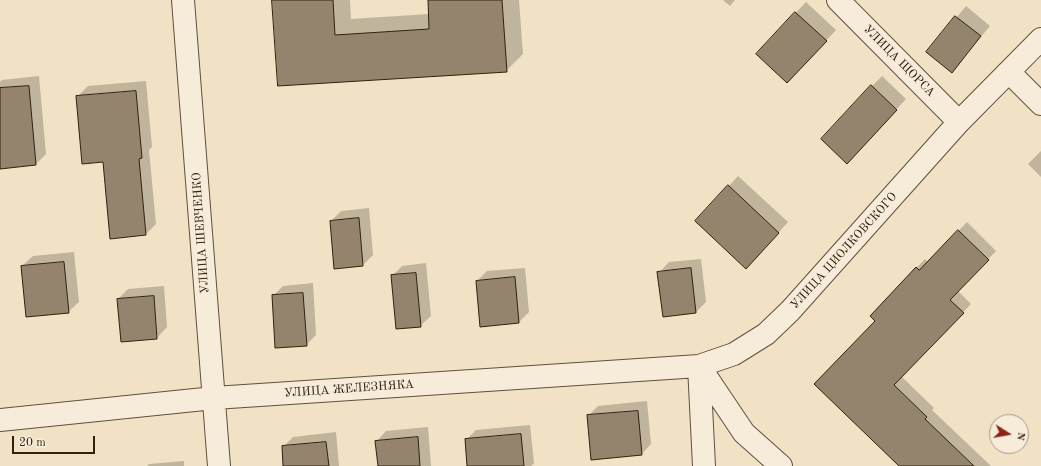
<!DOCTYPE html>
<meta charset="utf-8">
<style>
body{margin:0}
#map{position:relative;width:1041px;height:466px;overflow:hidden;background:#f1e1c5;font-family:"Old Standard TT",serif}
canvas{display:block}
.north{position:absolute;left:989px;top:414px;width:40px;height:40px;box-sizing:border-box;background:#f6ecd9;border:1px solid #a79a88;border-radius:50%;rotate:101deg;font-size:11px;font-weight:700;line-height:16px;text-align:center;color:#31200e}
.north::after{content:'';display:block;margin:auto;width:14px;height:18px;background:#8f2418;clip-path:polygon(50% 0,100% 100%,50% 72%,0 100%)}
.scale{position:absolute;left:12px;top:436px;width:83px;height:18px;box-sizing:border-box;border:2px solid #31200e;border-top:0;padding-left:5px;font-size:12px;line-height:14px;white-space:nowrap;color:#31200e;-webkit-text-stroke:3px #f6ecd9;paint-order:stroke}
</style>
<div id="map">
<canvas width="1041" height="466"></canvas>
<div class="north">N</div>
<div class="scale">20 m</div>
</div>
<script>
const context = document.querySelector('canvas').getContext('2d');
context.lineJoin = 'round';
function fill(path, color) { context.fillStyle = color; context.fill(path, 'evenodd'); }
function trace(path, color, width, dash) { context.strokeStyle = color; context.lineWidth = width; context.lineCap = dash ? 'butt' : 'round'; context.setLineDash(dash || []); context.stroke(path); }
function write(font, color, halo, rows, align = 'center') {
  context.font = font + ' "Old Standard TT",serif'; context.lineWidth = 3; context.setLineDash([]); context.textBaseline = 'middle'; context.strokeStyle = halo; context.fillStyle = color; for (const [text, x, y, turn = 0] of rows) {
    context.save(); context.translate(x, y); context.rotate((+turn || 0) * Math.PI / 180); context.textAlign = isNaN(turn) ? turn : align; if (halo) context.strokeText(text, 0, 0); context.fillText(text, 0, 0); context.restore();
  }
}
fill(new Path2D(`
 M273,0h77l1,19 78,-5v-14h90l4,54 -17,17 -227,14z
 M723,0h12l-5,6z
 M806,2l30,28 -39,42 -40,-18z
 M966,6l24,20 -38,45 -24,-19z
 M39,76l7,78 -10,10 -36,4v-86l2,-2z
 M882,76l24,23 -49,53 15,-66z
 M146,81l6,66 -3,3 7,74 -10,10 -42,-73 -27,-64 11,-11z
 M1041,151v26l-13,-13z
 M738,176l50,46 -32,36 -27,-72z
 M369,208l4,47 -10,10 -32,-44 10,-10z
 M967,222l29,29 -38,40 13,13 -69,73 32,31 -2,2 59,56h-92l-83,-82 60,-63 -5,-5 54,-57 3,3z
 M74,252l5,50 -11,10 -46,-46 11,-10z
 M701,259l5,43 -10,10 -32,4 -5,-43 10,-11z
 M426,263l5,53 -11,10 -28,-50 10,-10z
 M525,268l4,44 -10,10 -42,-41 10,-10z
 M313,283l3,52 -10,10 -33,-49 10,-10z
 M164,286l3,41 -10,11 -39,-39 10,-10z
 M647,401l4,43 -10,11 -53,-39 10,-10z
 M530,425l4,38 -3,3h-63l-2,-26 10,-10z
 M428,427l3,39h-52l-3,-24 10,-11z
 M336,432l3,34h-55l-1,-19 10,-10z
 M184,461v5h-37l2,-2z`), '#0003');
const building = new Path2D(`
 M272,0h61l2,35 94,-6 -1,-29h74l5,72 -229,14z
 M795,12l32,29 -40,42 -31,-29z
 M955,16l26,20 -29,37 -26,-21z
 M871,85l26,25 -50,54 -26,-25z
 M29,86l7,79 -36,4v-81z
 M136,91l6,67 -3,1 7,76 -36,4 -7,-77 -21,2 -6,-68z
 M728,185l51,48 -33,36 -51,-48z
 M359,218l4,48 -29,3 -4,-48z
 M958,230l31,30 -39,40 14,13 -70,72 33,32 -2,2 49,47h-75l-85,-82 61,-63 -5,-5 46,-49 3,3z
 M64,262l5,51 -43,4 -5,-51z
 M691,268l5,45 -33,4 -6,-45z
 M416,273l5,54 -25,2 -5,-54z
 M515,277l4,46 -39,4 -4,-46z
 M303,293l4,53 -32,2 -3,-53z
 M154,296l3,43 -36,3 -4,-43z
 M638,411l4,44 -51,5 -4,-45z
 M521,434l3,32h-57l-2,-27z
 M418,437l2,29h-42l-3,-25z
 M326,442l3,24h-46l-1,-20z`);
fill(building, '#95846d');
trace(building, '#31200e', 1);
const minor = new Path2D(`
 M183,0l36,466
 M838,0l121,122
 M1009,72l32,32
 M699,366l45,67 37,33
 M699,366l5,100
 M0,420l214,-22 485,-32 35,-12 32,-20 24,-23 169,-189 82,-83`);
trace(minor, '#61503c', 24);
trace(minor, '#f6ecd9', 22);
write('12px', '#31200e', '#f6ecd9', [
 ["УЛИЦА ЩОРСА",899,61,45],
 ["УЛИЦА ШЕВЧЕНКО",201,233,-94],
 ["УЛИЦА ЦИОЛКОВСКОГО",844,251,-48],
 ["УЛИЦА ЖЕЛЕЗНЯКА",349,389,-4]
]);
</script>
